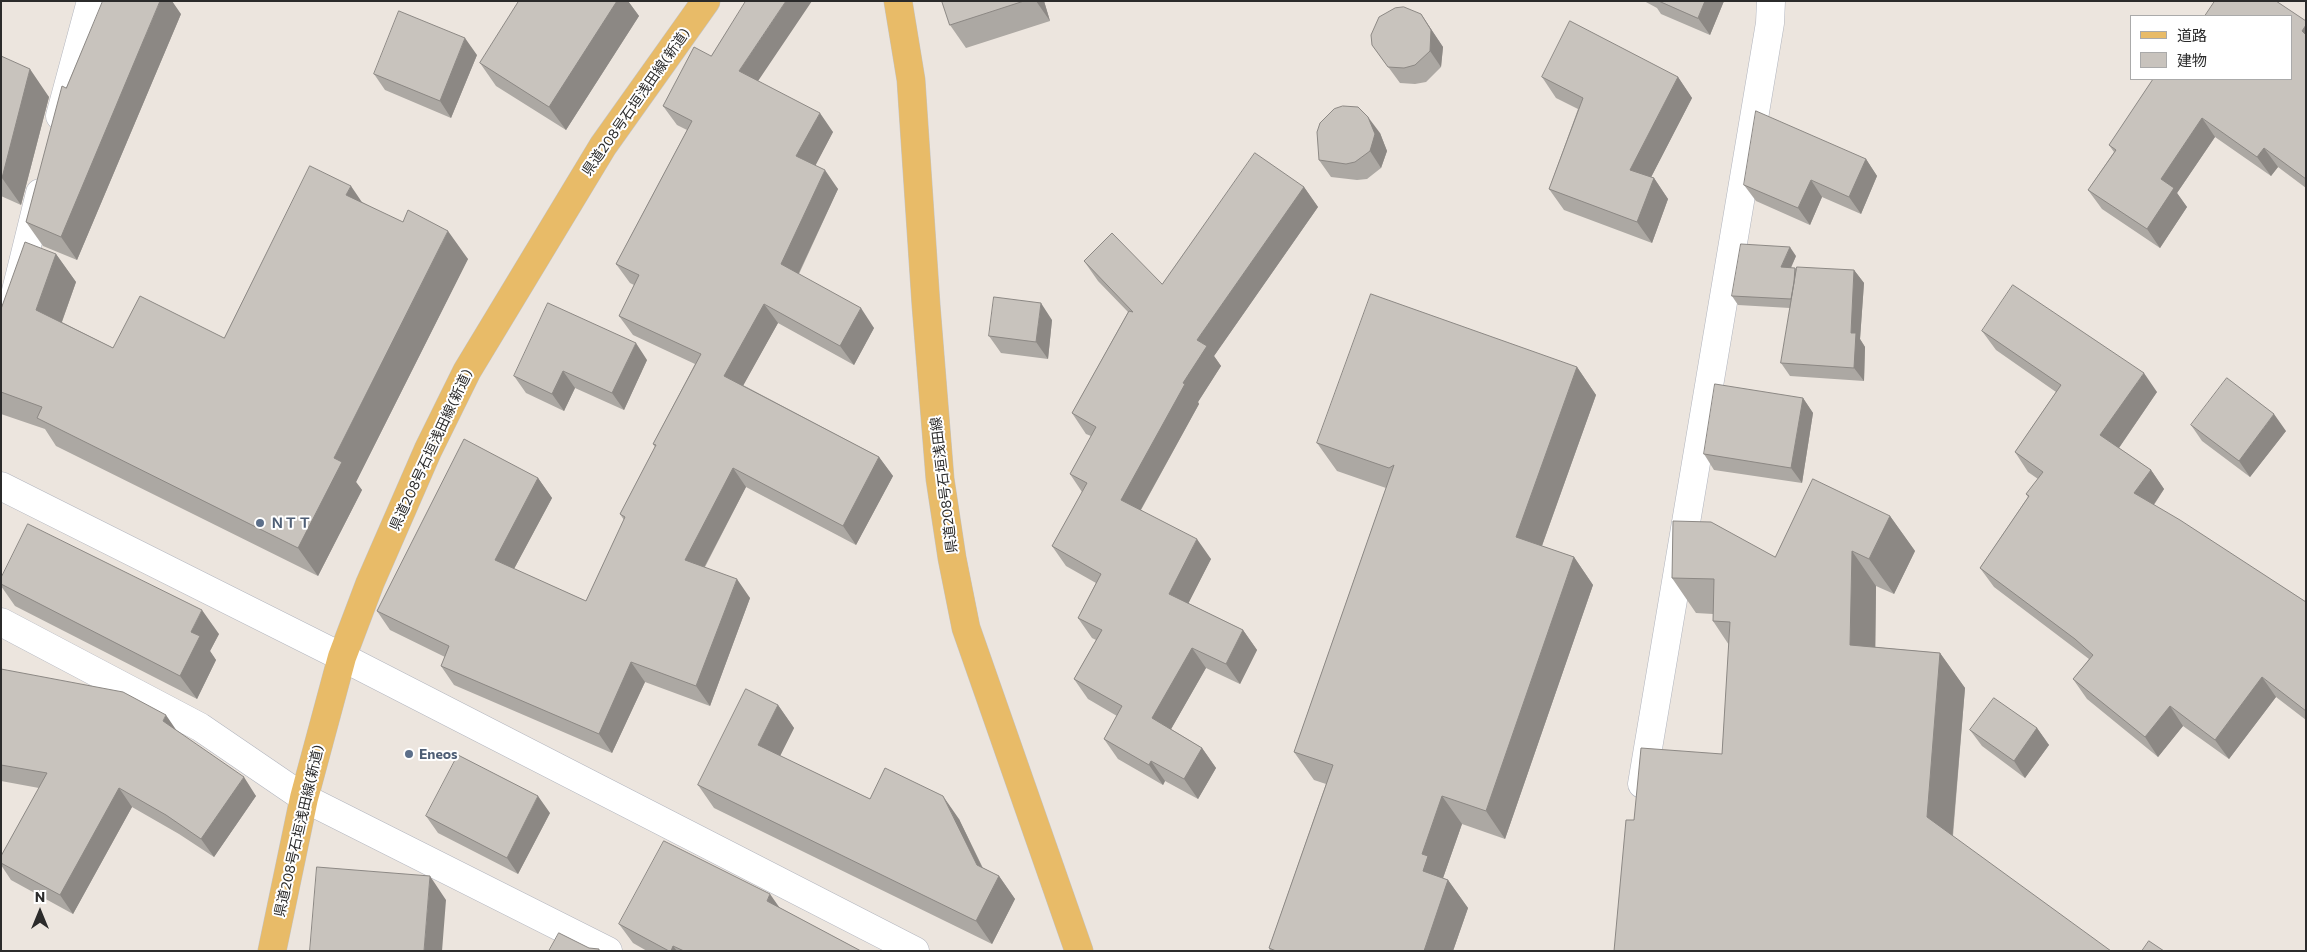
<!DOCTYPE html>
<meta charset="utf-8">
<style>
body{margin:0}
#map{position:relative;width:2307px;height:952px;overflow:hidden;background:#ece5de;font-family:Commissioner,"Noto Sans JP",sans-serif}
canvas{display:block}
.frame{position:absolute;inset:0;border:2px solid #2b2b2b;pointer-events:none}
.legend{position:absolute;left:2130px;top:15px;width:162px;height:65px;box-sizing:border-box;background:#fff;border:1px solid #aaa;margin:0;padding:6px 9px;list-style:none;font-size:15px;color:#2b2b2b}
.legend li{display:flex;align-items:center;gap:10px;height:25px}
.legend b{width:25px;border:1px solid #aaa}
.north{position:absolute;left:15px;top:887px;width:50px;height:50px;-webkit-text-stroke:4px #fff;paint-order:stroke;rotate:0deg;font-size:14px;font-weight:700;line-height:20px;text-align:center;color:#2b2b2b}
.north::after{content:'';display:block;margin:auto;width:18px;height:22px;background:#2b2b2b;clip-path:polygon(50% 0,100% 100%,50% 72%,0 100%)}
</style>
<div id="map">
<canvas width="2307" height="952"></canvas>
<div class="frame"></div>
<ul class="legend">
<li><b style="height:6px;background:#e8bb68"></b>道路</li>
<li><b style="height:14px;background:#c8c3bd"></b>建物</li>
</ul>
<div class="north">N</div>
</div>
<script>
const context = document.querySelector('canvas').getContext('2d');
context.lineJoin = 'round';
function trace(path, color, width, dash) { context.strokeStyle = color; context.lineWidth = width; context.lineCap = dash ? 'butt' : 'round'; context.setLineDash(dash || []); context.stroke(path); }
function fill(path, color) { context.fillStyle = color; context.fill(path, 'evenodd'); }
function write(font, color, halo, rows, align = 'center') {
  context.font = font + ' Commissioner,"Noto Sans JP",sans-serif'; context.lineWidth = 4; context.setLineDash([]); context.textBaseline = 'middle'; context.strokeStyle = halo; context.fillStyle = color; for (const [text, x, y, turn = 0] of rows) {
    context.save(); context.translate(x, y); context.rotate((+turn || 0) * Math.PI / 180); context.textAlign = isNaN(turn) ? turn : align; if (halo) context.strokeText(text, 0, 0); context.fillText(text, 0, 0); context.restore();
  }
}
const minor = new Path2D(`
 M60,116l31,-115
 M1,352l39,-159
 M1,486l341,171 573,294
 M1,622l199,105 104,71 304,153
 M1642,784l128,-761 1,-22`);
const major = new Path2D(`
 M898,1l13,79 15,225 14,174 12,79 14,70 113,323
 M272,951l32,-153 38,-141 28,-74 58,-133 39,-79 136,-225 103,-145`);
trace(minor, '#b2b5be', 29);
trace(major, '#c4c4c4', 29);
trace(minor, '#fff', 28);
trace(major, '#e8bb68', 28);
fill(new Path2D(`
 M519,1h109l11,15 -73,114 -70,-44 -16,-23z
 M942,1h102l6,20 -84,27 -16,-23z
 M1644,1h80l-14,34 -49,-21 -4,-6z
 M181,14l-104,246 -34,-14 -17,-24 40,-134z
 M1421,14l22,33 -2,20 -15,15 -11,2 -15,-1 -28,-38z
 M2306,21v167l-28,-21 -7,9 -56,-39 -38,56 10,14 -27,41 -58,-39 -14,-19 26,-38 -5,-7z
 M477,55l-26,63 -66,-28 -11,-16z
 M1,56l48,41 -28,108 -20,-9z
 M1542,77h136l14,21 -41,79 3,1 14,21 -16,44 -88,-33 -15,-21 29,-80 -22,-11z
 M758,81l75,51 -18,33 23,24 -39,85 75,54 -20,37 -76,-42 -35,62 136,72 14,19 -37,69 -110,-58 -41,80 45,31 -40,108 -65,-24 -33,71 -158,-68 -13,-19 4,-9 -55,-27 -13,-19 161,-133 14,20 -38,71 72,32 38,-81 -4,-6 35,-67 -2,-3 42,-80 -62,-29 -14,-19 15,-31 -4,-2 -14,-19 71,-134 -10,-5 -14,-19z
 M1380,133l7,18 -6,17 -14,11 -10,1 -26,-3 -12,-17z
 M1866,159l11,17 -16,38 -39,-17 -12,28 -54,-24 -12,-16z
 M1304,187l14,20 -104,149 7,10 -23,36 1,2 -58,106 70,49 -23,44 55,27 14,20 -17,34 -34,-16 -35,61 31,19 14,20 -18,31 -33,-18 -2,4 -45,-26 -14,-20 13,-23 -29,-17 -14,-20 22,-39 -4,-2 -14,-20 18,-35 -30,-17 -14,-20 30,-54 -12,-18 21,-38 -5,-2 -14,-21 56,-101 -30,-31 -14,-20 78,23z
 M362,202l106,57 -112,223 6,8 -44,86 -262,-130 -11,-17 -44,-15v-105l55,-55 20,28 -14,40 51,26 111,-10z
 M1796,256l-5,12h4l1,1 58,1 10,13 -4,56 5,8 -1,34 -74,-5 -9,-13 9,-55 -52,-3 -6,-9z
 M1052,320l-4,39 -47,-6 -12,-17z
 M1982,331l175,61 -38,56 32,22 13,19 -10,16 152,97v118l-30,-23 -47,62 -46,-33 -25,31 -71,-58 -14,-20 16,-20 -95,-72 -14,-19 48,-71 -2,-3 12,-15 -10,-7 -13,-20 41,-60 -60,-42z
 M647,360l-23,50 -49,-22 -11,23 -38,-18 -12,-17z
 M1577,367l19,28 -54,151 32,11 19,28 -88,254 -43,-15 -19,54 5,2 20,28 -15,43h-183l-1,-3 57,-164 -12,-4 -20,-28 92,-264 -49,-17 -20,-28z
 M1803,398l10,15 -11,70 -88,-13 -10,-16z
 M2191,425l95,6 -36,46 -48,-36z
 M1890,516l25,35 -21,43 -18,-8 -1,61 65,6 25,35 -12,148 -319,-16 88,-66 7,-109 -16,-24v-7l-17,-1 -24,-35 103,-21z
 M1,578l218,56 -9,17 6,9 -19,39 -182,-93 -14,-20z
 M1,669l177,63 78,64 -42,61 -35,-23 -47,-27 -59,107 -62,-34 -10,-15v-9l38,-68 -38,-7z
 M778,705l16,23 -14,28 90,43 89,20 24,49 16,8 16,23 -23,45 -278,-136 -16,-23z
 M2037,728l12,17 -24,33 -43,-32 -12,-16z
 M550,813l-32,61 -80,-41 -12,-17z
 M780,908l81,43h-214l-14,-8 -14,-19z`), '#aca8a3');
fill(new Path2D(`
 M160,1h12l9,13 -104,246 -16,-23z
 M617,1h11l11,15 -73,114 -17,-23z
 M786,1h26l-60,89 -13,-19z
 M1036,1h8l6,20z
 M1705,1h19l-14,34 -12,-17z
 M1421,14l22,33 -2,20 -11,-16z
 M2306,25v12l-4,-6z
 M465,38l12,17 -26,63 -11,-17z
 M30,69l19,28 -28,108 -19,-27z
 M1678,77l14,21 -48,93 -14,-21z
 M820,113l13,19 -23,44 -14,-20z
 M1368,117l12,16 7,18 -6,17 -11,-17z
 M2202,118l13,19 -38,56 10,14 -27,41 -13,-19 14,-50z
 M2264,148l14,19 -7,9 -14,-19z
 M1866,159l11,17 -16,38 -12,-17z
 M825,170l13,19 -44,94 -13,-19z
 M1654,178l14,21 -16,44 -15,-21z
 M1811,180l11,17 -12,28 -12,-17z
 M351,186l19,28 -24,-19z
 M1304,187l14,20 -104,149 7,10 -23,36 1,2 -64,116 -14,-20 62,-117 14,-43z
 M448,231l20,28 -112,223 6,8 -44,86 -20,-28 36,-90z
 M1790,247l6,9 -9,20 -6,-9z
 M56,254l20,28 -20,56 -20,-28z
 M1854,270l10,13 -4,56 5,8 -1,34 -10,-13 -3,-35z
 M1041,303l11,17 -4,39 -12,-17z
 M764,304l14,19 -40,72 -14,-19z
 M861,308l13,20 -20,37 -14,-19z
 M636,343l11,17 -23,50 -12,-17z
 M1577,367l19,28 -61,170 -19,-28z
 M563,371l12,17 -11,23 -12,-17z
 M2144,373l13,19 -43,63 -14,-20z
 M1803,398l10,15 -11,70 -11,-15z
 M2274,414l12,17 -36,46 -11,-16z
 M879,457l14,19 -37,69 -13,-19z
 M733,468l13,19 -48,92 -13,-19z
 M2151,470l13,19 -16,24 -14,-20z
 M538,478l14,20 -44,82 -13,-20z
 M1890,516l25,35 -21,43 -25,-35z
 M1197,539l14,20 -28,55 -14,-20z
 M1852,551l24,35 -1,94 -25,-35z
 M1574,557l19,28 -88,254 -19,-28z
 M737,579l13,19 -40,108 -14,-20z
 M202,610l17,24 -9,17 6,9 -19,39 -17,-23 11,-44z
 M1243,630l14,20 -17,34 -14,-20z
 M1192,648l14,20 -40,70 -14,-20z
 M1940,653l25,35 -14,165 -24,-36z
 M631,662l14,20 -33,71 -13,-19z
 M2262,677l14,20 -47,62 -14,-19z
 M778,705l16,23 -20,40 -16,-23z
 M2170,706l13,20 -25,31 -13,-20z
 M166,715l13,19 -16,-13z
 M2037,728l12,17 -24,33 -11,-17z
 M1202,748l14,20 -18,31 -14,-20z
 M1151,761l14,20 -2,4 -14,-20z
 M244,777l12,19 -42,61 -13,-18z
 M119,788l13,19 -59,107 -13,-19z
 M538,796l12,17 -32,61 -11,-16z
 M943,796l16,23 33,69 -15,-23z
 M1442,796l20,28 -19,54 4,5 1,-3 20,28 -15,43h-29l-2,-97z
 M430,876l16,24 -4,51h-18z
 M999,876l16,23 -23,45 -16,-23z
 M770,894l14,20 -17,-13z
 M673,946l4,5h-6z`), '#8c8884');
const building = new Path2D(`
 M103,1h57l-99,236 -35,-15 36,-136 4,2z
 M519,1h98l-68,106 -69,-44z
 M746,1h40l-47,70 81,42 -24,43 29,14 -44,94 80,44 -21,38 -76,-42 -40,72 155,81 -36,69 -110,-58 -48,92 52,19 -41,107 -65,-24 -32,72 -158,-68 8,-20 -72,-35 87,-172 74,39 -43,82 91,41 39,-84 -5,-3 36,-69 -3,-1 48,-90 -82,-38 20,-41 -23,-11 76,-143 -29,-15 31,-59 17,9z
 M942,1h82l-74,24z
 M1659,1h46l-7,17z
 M2215,1h61l30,20v4l-4,6 4,4v144l-42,-31 -7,9 -55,-39 -41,61 13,9 -27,41 -59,-39 28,-40 -7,-5 44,-66h138v-63h-86z
 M1404,7l17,7 10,16 -1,21 -15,14 -11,3 -16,-1 -16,-22 -1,-10 8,-18 16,-9z
 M399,11l66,27 -25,63 -66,-27z
 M1570,21l108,56 -48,93 24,8 -17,44 -88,-33 34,-91 -41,-21z
 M1,56l29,13 -28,109 -1,-1z
 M1343,106l15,1 10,10 7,17 -5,17 -15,11 -9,2 -27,-4 -2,-28 3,-9 14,-14z
 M1756,111l110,48 -17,38 -38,-17 -13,28 -54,-23z
 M1255,153l49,34 -107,153 10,6 -24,37 2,1 -64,116 76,39 -28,55 74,36 -17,34 -34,-16 -40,70 50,30 -18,31 -33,-18 -2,4 -45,-26 18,-33 -48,-27 28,-49 -24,-12 23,-44 -49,-28 35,-63 -17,-9 26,-47 -24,-14 57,-102 4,1 -49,-51 28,-28 50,51z
 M310,166l41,20 -5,9 57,27 5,-12 40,21 -114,227 8,4 -44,86 -261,-130 5,-11 -41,-15v-83l24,-67 31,12 -20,56 77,38 27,-52 84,42z
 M1741,244l49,3 -9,20 14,1 -1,14 -3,17 -59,-3z
 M1797,267l57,3 -3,63h5l-2,35 -73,-5z
 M2013,285l131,88 -44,62 51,35 -17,23 46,27 126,82v109l-44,-34 -47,63 -45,-34 -25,31 -72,-58 20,-24 -18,-16 -95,-71 49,-72 -3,-2 17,-22 -28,-20 46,-67 -79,-54z
 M1371,294l206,73 -61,170 58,20 -88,254 -44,-15 -20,58 6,2 -5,15 25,9 -24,71h-148l-7,-3 64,-183 -39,-13 100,-287 -5,3 -72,-25z
 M994,297l47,6 -5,39 -47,-6z
 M548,303l88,40 -24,50 -49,-22 -11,23 -38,-18z
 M2227,378l47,36 -35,47 -48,-36z
 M1715,384l88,14 -12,70 -87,-14z
 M1813,479l77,37 -21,43 -17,-8 -2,94 90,8 -13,164 184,134h-497l12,-131h8l7,-72 81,6 8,-132 -17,-1 1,-42 -42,-1 1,-57 38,1 64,35z
 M28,524l174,86 -11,22 9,4 -20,40 -179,-92v-6z
 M1,669l122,23 43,23 -3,6 81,56 -43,62 -35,-24 -47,-27 -59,107 -59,-32v-7l46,-83 -46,-8z
 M746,689l32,16 -20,40 112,54 15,-31 58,28 34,69 22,11 -23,45 -278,-136z
 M1994,698l43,30 -23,33 -44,-31z
 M458,755l80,41 -31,62 -81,-42z
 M664,841l106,53 -3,7 94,50h-177l-11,-5 -2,5h-2l-50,-27z
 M317,867l113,9 -6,75h-114z
 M559,933l30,15 10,1v2h-50z
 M2149,941l15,10h-22z`);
fill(building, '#c8c3bd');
trace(building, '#8c8884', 1);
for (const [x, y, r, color] of [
 [260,523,5,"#5c6f8a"],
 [409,754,5,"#5c6f8a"]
]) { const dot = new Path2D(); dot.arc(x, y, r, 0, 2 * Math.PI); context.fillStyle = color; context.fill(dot); trace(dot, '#fff', 2); }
write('14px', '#2b2b2b', '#fff', [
 ["県道208号石垣浅田線(新道)",636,102,-55],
 ["県道208号石垣浅田線(新道)",431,450,-65],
 ["県道208号石垣浅田線",944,485,-97],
 ["県道208号石垣浅田線(新道)",299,831,-77]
]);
write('bold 14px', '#4e5e75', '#fff', [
 ["ＮＴＴ",270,523],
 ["Eneos",419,754]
], 'left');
</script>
